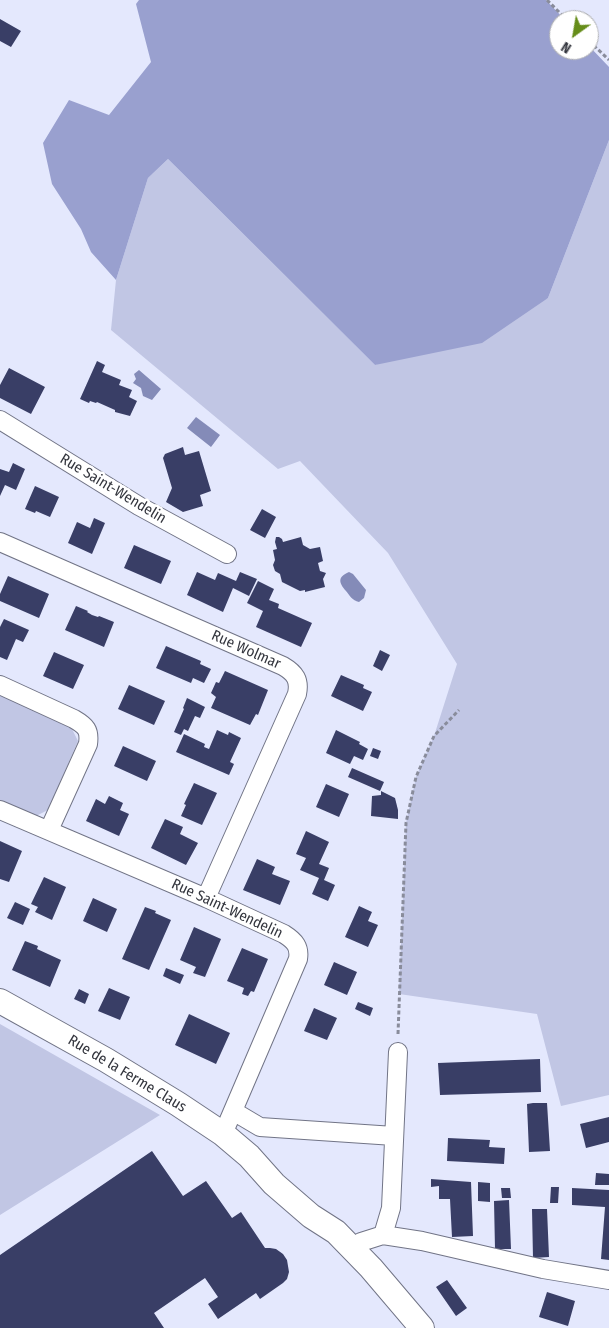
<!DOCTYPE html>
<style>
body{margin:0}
#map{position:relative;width:609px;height:1328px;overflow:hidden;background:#e4e8fd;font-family:"Fira Sans Condensed",sans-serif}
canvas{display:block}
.north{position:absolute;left:549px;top:10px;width:50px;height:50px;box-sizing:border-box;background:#fff;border:1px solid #aeafb2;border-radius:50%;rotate:212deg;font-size:14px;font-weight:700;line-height:20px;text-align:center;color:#34363e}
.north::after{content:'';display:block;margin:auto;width:18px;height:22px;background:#668d1a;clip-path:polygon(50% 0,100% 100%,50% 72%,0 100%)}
</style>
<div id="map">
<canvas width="609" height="1328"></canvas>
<div class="north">N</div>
</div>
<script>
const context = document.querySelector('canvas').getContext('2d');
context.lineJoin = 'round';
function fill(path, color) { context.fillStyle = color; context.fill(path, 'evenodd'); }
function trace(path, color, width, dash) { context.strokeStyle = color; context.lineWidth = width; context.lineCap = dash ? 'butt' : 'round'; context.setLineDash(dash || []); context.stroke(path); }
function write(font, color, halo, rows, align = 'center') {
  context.font = font + ' "Fira Sans Condensed",sans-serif'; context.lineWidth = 5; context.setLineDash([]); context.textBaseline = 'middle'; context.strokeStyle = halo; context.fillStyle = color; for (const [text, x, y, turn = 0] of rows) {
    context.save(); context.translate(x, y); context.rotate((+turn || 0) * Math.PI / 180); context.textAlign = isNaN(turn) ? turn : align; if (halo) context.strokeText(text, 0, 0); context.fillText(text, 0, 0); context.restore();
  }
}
fill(new Path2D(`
 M609,140v955l-48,11 -24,-92 -138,-20 7,-171 10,-46 18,-41 23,-72 -69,-111 -88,-92 -22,8 -167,-139 5,-50 32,-102 20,-19 207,206 173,-67z
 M0,695l71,32 7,14 -30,69 -12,6 -36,-16z
 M0,1024l160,91 -160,100z`), '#c1c6e4');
fill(new Path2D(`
 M139,0h407l19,20h-6v30h30v-4l20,21v73l-61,158 -66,45 -107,22 -207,-206 -20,19 -32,102 -25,-28 -10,-23 -29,-45 -9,-41 26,-43 40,15 42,-53 -15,-58z`), '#99a0cf');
fill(new Path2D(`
 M139,370l22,19 -9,11 -9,-4 -2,-8 -8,-5 3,-4 -2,-5z
 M196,417l24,18 -9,12 -24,-19z
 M349,572l4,2 13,16 -2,8 -5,4c-7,-2 -9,-6 -13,-11 -7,-8 -9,-14 3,-19z`), '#848bb8');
fill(new Path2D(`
 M0,19l21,12 -10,16 -11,-6z
 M97,361l8,4 -3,7 19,8 -2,5 13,5 -3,7 8,4 -7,15 -15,-4v-2l-18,-8 -1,1 -6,-2 -1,2 -9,-4z
 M9,368l36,19 -14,27 -31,-16v-13z
 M183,447l2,8 14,-4 12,40 -11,4 3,11 -20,6 -17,-10 6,-14 -9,-30 2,-4z
 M13,463l12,6 -9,21 -11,-5 -5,11v-27l9,3z
 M35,486l24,11 -9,20 -14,-6 -1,2 -10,-4z
 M262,509l14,8 -11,21 -15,-8z
 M94,518l11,5 -13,31 -24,-11 9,-21 13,6z
 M276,537h3l3,2 1,3 18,-5 2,8 7,4 10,-2 3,14 -5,2 2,8 6,2 -3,6 2,8 -20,5v-2l-5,1 -18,-9 -2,-8 -5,-3 -2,-6 2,-5 -2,-10 4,-1 -2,-7z
 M134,545l37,16 -10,23 -37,-16z
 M197,572l18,8 3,-7 18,8 4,-9 17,7 -8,17 -16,-8 -10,24 -36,-17z
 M8,576l41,18 -10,24 -39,-17v-7z
 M258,581l16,8 -5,11 10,4 -1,4 34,15 -11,24 -45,-20 7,-16 -16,-8z
 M76,606l12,5 -1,1 5,3 6,2 1,-1 15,6 -10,25 -39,-17z
 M4,619l25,11 -6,12 -7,-3 -9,21 -7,-3v-30z
 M166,646l35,15 -1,3 11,5 -7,14 -11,-5 -2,5 -35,-15z
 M380,650l10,5 -8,16 -9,-5z
 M54,652l30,13 -11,24 -30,-13z
 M225,671l43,19 -10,25 -2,-1 -6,11 -39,-17 5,-11 -5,-4 5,-11 3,1z
 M341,675l23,10 -1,3 9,4 -9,19 -32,-15z
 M129,685l36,16 -11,24 -36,-16z
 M187,698l18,9 -5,11 -5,-2 -7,15 -4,-2 -3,6 -7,-3 10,-23 -1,-1z
 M217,730l11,5 1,-3 12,6 -11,24 4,2 -5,11 -53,-23 8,-18 21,10 -1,3 5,2z
 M336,730l24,12 -1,2 9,5 -5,11 -9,-4 -4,8 -24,-11z
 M123,746l33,15 -9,20 -33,-15z
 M373,748l8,3 -3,8 -8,-3z
 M352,768l32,14 -4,9 -32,-14z
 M194,783l23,10 -15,32 -21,-9 5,-11 -2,-1z
 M326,784l23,10 -10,23 -23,-10z
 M381,791l14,7 3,12v9l-27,-3 1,-20 9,-1z
 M109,796l14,7 -3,7 9,4 -10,22 -33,-15 10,-22 9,5z
 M165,819l18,8 -3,7 18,9 -12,22 -35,-17z
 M306,831l23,11 -10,22 10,4 -5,12 11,5 -7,16 -16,-7 7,-16 -19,-8 6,-12 -10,-4z
 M0,841l22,10 -13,31 -9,-3z
 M257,859l18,8 -3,7 18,7 -10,24 -37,-15z
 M44,877l22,10 -14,33 -17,-8 3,-5 -7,-3z
 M93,898l24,11 -10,23 -24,-11z
 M15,902l15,7 -7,16 -16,-7z
 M359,906l13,6 -4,9 10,4 -10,22 -23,-10z
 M145,907l11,4 -1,2 16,7 -22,50 -27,-11z
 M194,927l27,12 -16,38 -12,-4 3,-6 -16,-7z
 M25,941l13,5 -1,3 24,11 -11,27 -38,-17z
 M242,948l26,11 -14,33 -3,-1 -3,5 -6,-2 2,-6 -17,-7z
 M334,962l23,10 -10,23 -23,-10z
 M166,968l18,7 -4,9 -17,-8z
 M109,988l21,9 -10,23 -22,-9z
 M79,989l10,5 -4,10 -11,-5z
 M358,1002l15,6 -3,8 -15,-7z
 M314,1008l23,10 -10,22 -23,-9z
 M189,1014l41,19 -14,31 -41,-19z
 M540,1059l1,33 -101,3 -2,-32z
 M533,1103h14l3,48 -21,1 -2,-48z
 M609,1117v25l-23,6 -6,-24z
 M448,1138l42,2 -1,7 16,1 -1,16 -57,-3z
 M152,1151l31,45 23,-15 26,37 9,-6 24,36h5l6,1 7,5 4,6 2,12 -2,7 -4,4 -23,16 -4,-6 -38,26 -10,-15 10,-7 -13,-19 -51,35 10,15h-164v-73z
 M596,1173l13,1v11h-14z
 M431,1179l40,3 2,54 -21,1 -2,-38h6h-17v-13l-8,1z
 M478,1182l12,1v19l-12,-1z
 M551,1187h8l-1,16h-8z
 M501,1188h9l1,10h-9z
 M572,1188l37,2v70l-8,-1 4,-52 -33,-2z
 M509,1200l2,49h-16l-1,-48z
 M532,1209h15l2,48 -16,1z
 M447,1280l20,28 -11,8 -20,-29z
 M547,1292l28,9 -7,25 -29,-9z`), '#393e66');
const street = new Path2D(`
 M0,420l139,86 88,48
 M0,542l283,124c12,7 17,14 14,28l-91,204
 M0,685l74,34c12,7 16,11 14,25l-39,86
 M0,810l206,88 78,36c11,7 16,13 14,25l-75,175
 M233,1111l27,16 134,9
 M383,1235l8,-27 7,-156
 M353,1248l8,-6 22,-7 39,6 121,28 66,11`);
const secondary = new Path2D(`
 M0,1001l106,59 72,44 45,30 26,22 25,28 37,32 25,16 35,36 51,60`);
trace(street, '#717486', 20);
trace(secondary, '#717486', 26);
trace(new Path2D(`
 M547,0l20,20
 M589,41l20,19
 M398,1034l8,-211 10,-46 18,-41 25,-26`), '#898c9b', 3, [4, 2.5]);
trace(street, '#fff', 18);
trace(secondary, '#fff', 24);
write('15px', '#34363e', '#fff', [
 ["Rue Saint-Wendelin",113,489,31],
 ["Rue Wolmar",246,650,24],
 ["Rue Saint-Wendelin",227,909,25],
 ["Rue de la Ferme Claus",127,1074,31]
]);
</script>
